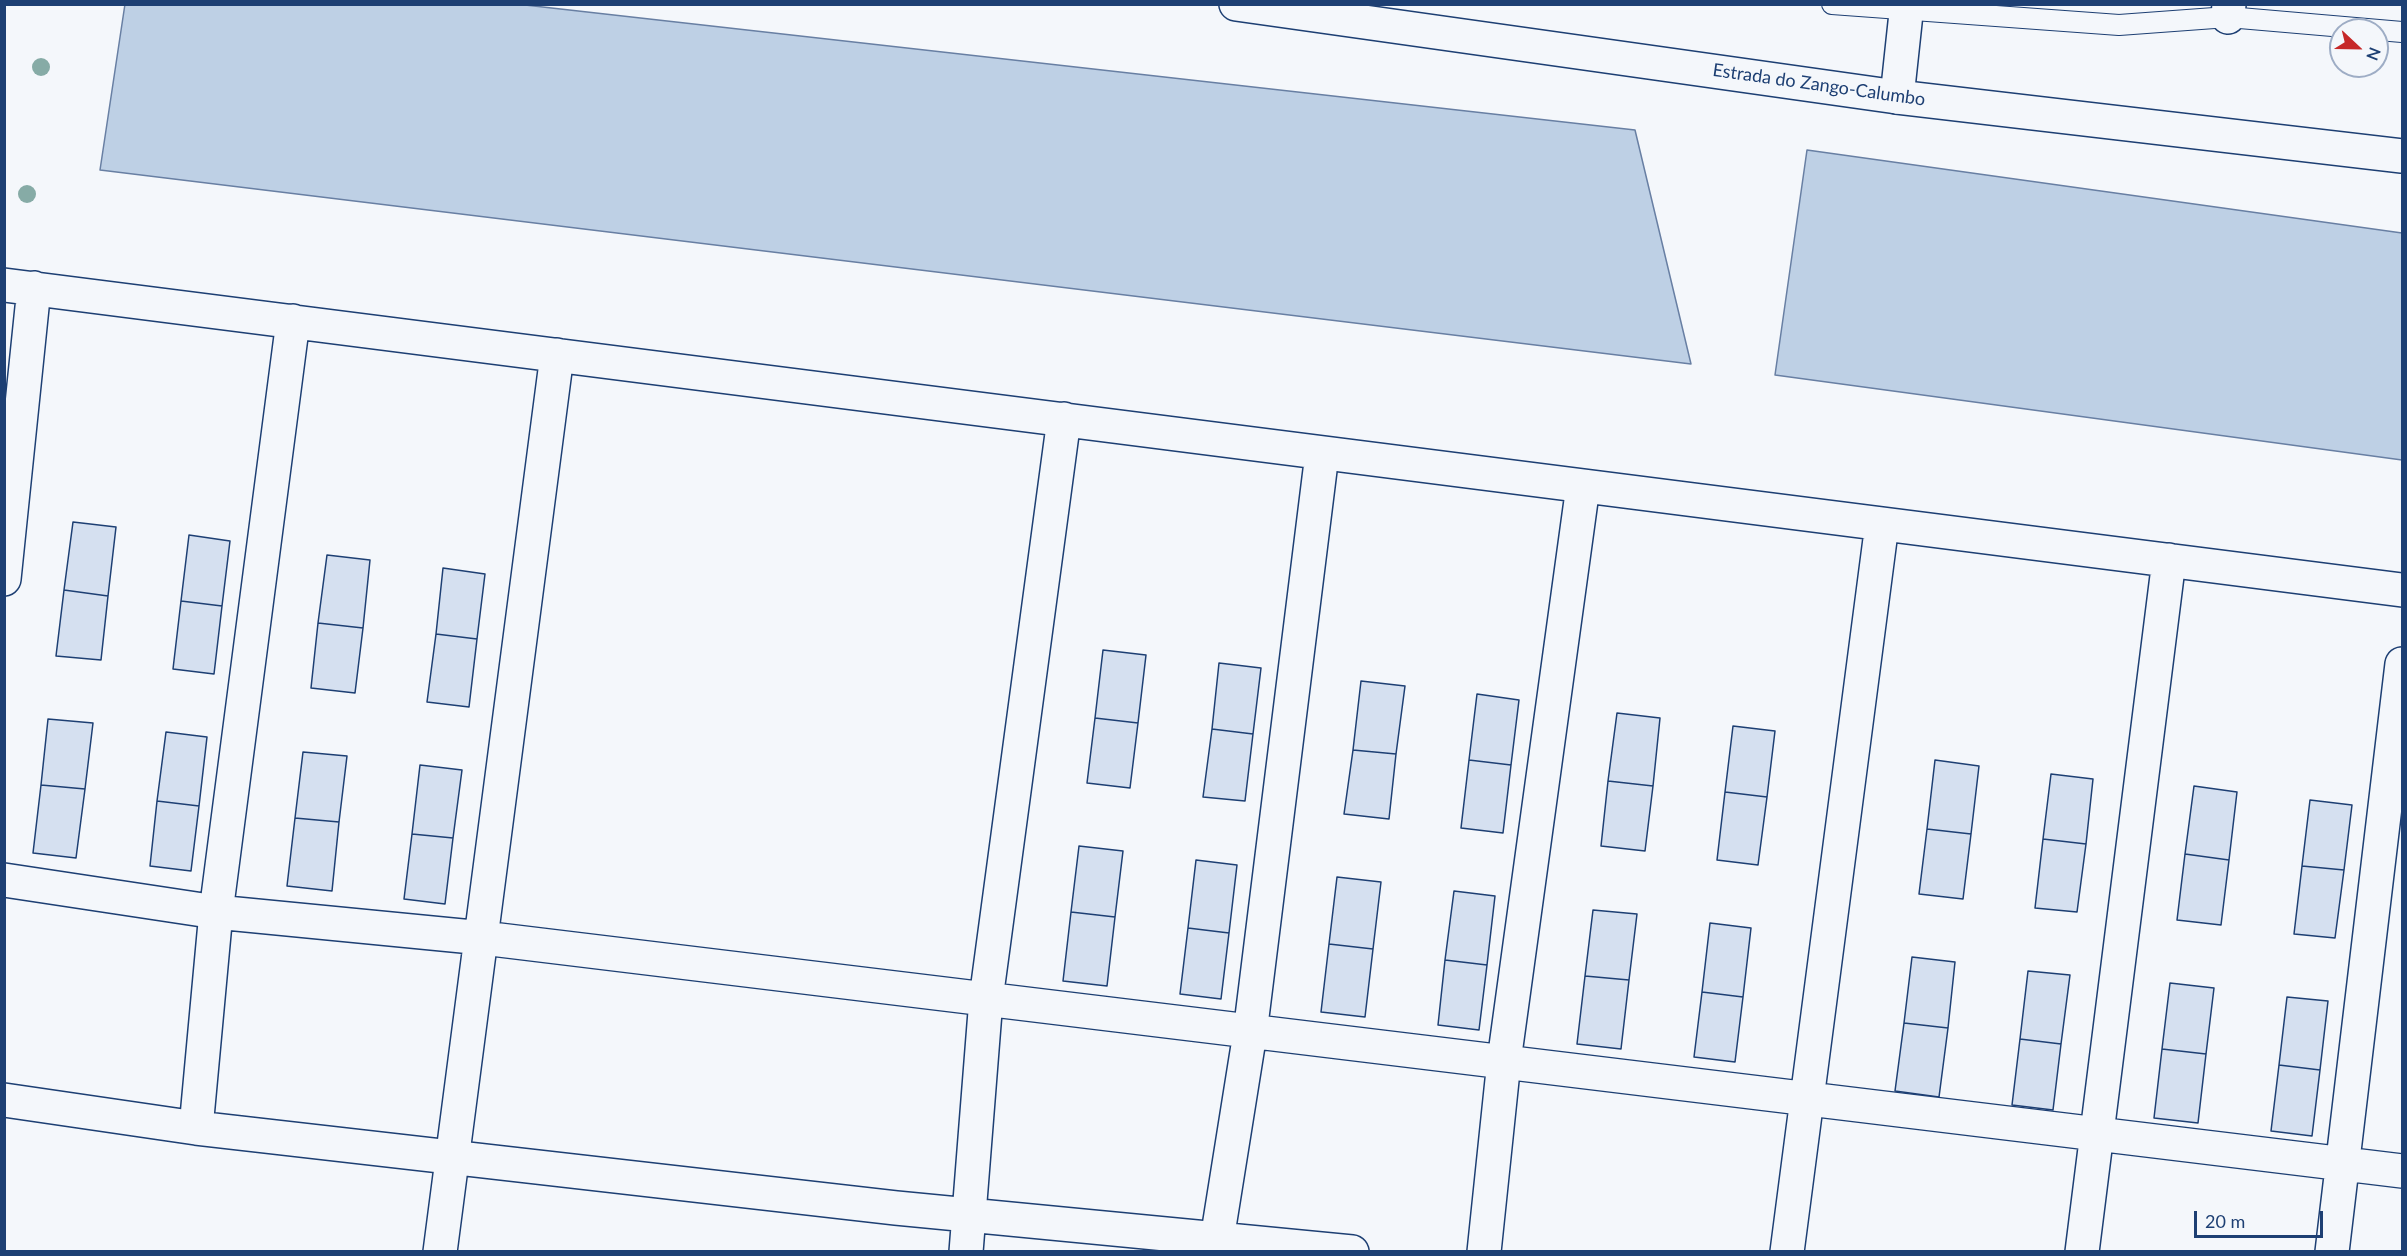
<!DOCTYPE html>
<style>
body{margin:0}
#map{position:relative;width:2407px;height:1256px;overflow:hidden;background:#f4f7fb;font-family:Lato,sans-serif}
canvas{display:block}
.frame{position:absolute;inset:0;border:6px solid #1d3f73;pointer-events:none}
.north{position:absolute;left:2329px;top:18px;width:60px;height:60px;box-sizing:border-box;background:#f4f7fb;border:2px solid #9eadc5;border-radius:50%;rotate:112deg;font-size:16px;font-weight:700;line-height:24px;text-align:center;color:#1d3f73}
.north::after{content:'';display:block;margin:auto;width:21px;height:27px;background:#c62828;clip-path:polygon(50% 0,100% 100%,50% 72%,0 100%)}
.scale{position:absolute;left:2194px;top:1211px;width:129px;height:27px;box-sizing:border-box;border:3px solid #1d3f73;border-top:0;padding-left:8px;font-size:18px;line-height:21px;white-space:nowrap;color:#1d3f73;-webkit-text-stroke:4px #f4f7fb;paint-order:stroke}
</style>
<div id="map">
<canvas width="2407" height="1256"></canvas>
<div class="frame"></div>
<div class="north">N</div>
<div class="scale">20 m</div>
</div>
<script>
const context = document.querySelector('canvas').getContext('2d');
context.lineJoin = 'round';
function fill(path, color) { context.fillStyle = color; context.fill(path, 'evenodd'); }
function trace(path, color, width, dash) { context.strokeStyle = color; context.lineWidth = width; context.lineCap = dash ? 'butt' : 'round'; context.setLineDash(dash || []); context.stroke(path); }
function write(font, color, halo, rows, align = 'center') {
  context.font = font + ' Lato,sans-serif'; context.lineWidth = 4.5; context.setLineDash([]); context.textBaseline = 'middle'; context.strokeStyle = halo; context.fillStyle = color; for (const [text, x, y, turn = 0] of rows) {
    context.save(); context.translate(x, y); context.rotate((+turn || 0) * Math.PI / 180); context.textAlign = isNaN(turn) ? turn : align; if (halo) context.strokeText(text, 0, 0); context.fillText(text, 0, 0); context.restore();
  }
}
const water = new Path2D(`
 M125,4l400,1 1110,125 56,234 -1591,-194z
 M1807,150l595,83v227l-627,-85z`);
fill(water, '#bed0e5');
trace(water, '#687fa3', 1.5);
const building = new Path2D(`
 M73,522l43,5 -8,69 -44,-6z
 M189,535l41,6 -8,65 -41,-5z
 M327,555l43,5 -7,68 -45,-5z
 M443,568l42,6 -8,65 -41,-5z
 M64,590l44,6 -7,64 -45,-4z
 M181,601l41,5 -8,68 -41,-5z
 M318,623l45,5 -8,65 -44,-5z
 M436,634l41,5 -8,68 -42,-5z
 M1103,650l43,5 -8,68 -43,-5z
 M1219,663l42,5 -8,66 -41,-5z
 M1361,681l44,5 -9,68 -43,-4z
 M1477,694l42,6 -8,65 -42,-5z
 M1617,713l43,5 -7,68 -45,-5z
 M1095,718l43,5 -8,65 -43,-5z
 M48,719l45,4 -8,66 -44,-4z
 M1733,726l42,5 -8,66 -42,-5z
 M1212,729l41,5 -8,67 -42,-4z
 M166,732l41,5 -8,69 -42,-5z
 M1353,750l43,4 -7,65 -45,-5z
 M303,752l44,4 -8,66 -44,-4z
 M1469,760l42,5 -8,68 -42,-5z
 M1935,760l44,6 -8,68 -44,-5z
 M420,765l42,5 -9,68 -41,-4z
 M2051,774l42,5 -7,65 -43,-5z
 M1608,781l45,5 -8,65 -44,-5z
 M41,785l44,4 -9,69 -43,-5z
 M2194,786l43,6 -8,68 -44,-6z
 M1725,792l42,5 -9,68 -41,-5z
 M2310,800l42,5 -8,65 -42,-4z
 M157,801l42,5 -8,65 -41,-5z
 M295,818l44,4 -7,69 -45,-5z
 M1927,829l44,5 -8,65 -44,-5z
 M412,834l41,4 -8,66 -41,-5z
 M2043,839l43,5 -9,68 -42,-4z
 M1079,846l44,5 -8,66 -44,-5z
 M2185,854l44,6 -8,65 -44,-5z
 M1196,860l41,5 -8,68 -41,-5z
 M2302,866l42,4 -9,68 -41,-4z
 M1337,877l44,5 -8,67 -44,-5z
 M1454,891l41,5 -8,69 -42,-5z
 M1593,910l44,4 -8,66 -44,-4z
 M1071,912l44,5 -8,69 -44,-5z
 M1710,923l41,5 -8,69 -41,-5z
 M1188,928l41,5 -8,66 -41,-5z
 M1329,944l44,5 -8,68 -44,-5z
 M1912,957l43,5 -7,66 -44,-5z
 M1445,960l42,5 -8,65 -41,-5z
 M2028,971l42,4 -9,69 -41,-5z
 M1585,976l44,4 -8,69 -44,-5z
 M2170,983l44,5 -8,66 -44,-5z
 M1702,992l41,5 -8,65 -41,-5z
 M2287,997l41,4 -8,69 -41,-5z
 M1904,1023l44,5 -9,69 -44,-6z
 M2020,1039l41,5 -8,66 -41,-5z
 M2162,1049l44,5 -8,69 -44,-5z
 M2279,1065l41,5 -8,66 -41,-5z`);
fill(building, '#d5e0f0');
trace(building, '#1d3f73', 1.5);
const service = new Path2D(`
 M1832,4l287,21 109,-8 174,15`);
const minor = new Path2D(`
 M2228,17l1,-13
 M1897,97l10,-93
 M4,285l2398,305
 M4,579l30,-291
 M4,880l212,32 267,26 1919,233
 M4,1100l192,28 700,80 456,44
 M196,1128l20,-216 77,-591
 M440,1252l117,-897
 M966,1252l20,-253 78,-580
 M1215,1252l35,-219 72,-579
 M1484,1252l20,-191 79,-575
 M1787,1252l95,-728
 M2082,1252l87,-692
 M2332,1252l70,-588`);
const secondary = new Path2D(`
 M1236,4l661,93 505,59`);
trace(service, '#1d3f73', 22);
trace(minor, '#1d3f73', 36);
trace(secondary, '#1d3f73', 36);
trace(service, '#f4f7fb', 20);
trace(minor, '#f4f7fb', 33);
trace(secondary, '#f4f7fb', 33);
context.fillStyle = '#86aba6';
for (const [x, y] of [
 [41,67],
 [27,194]
]) { context.beginPath(); context.arc(x, y, 9, 0, 2 * Math.PI); context.fill(); }
write('18px', '#1d3f73', '#f4f7fb', [
 ["Estrada do Zango-Calumbo",1819,85,8]
]);
</script>
